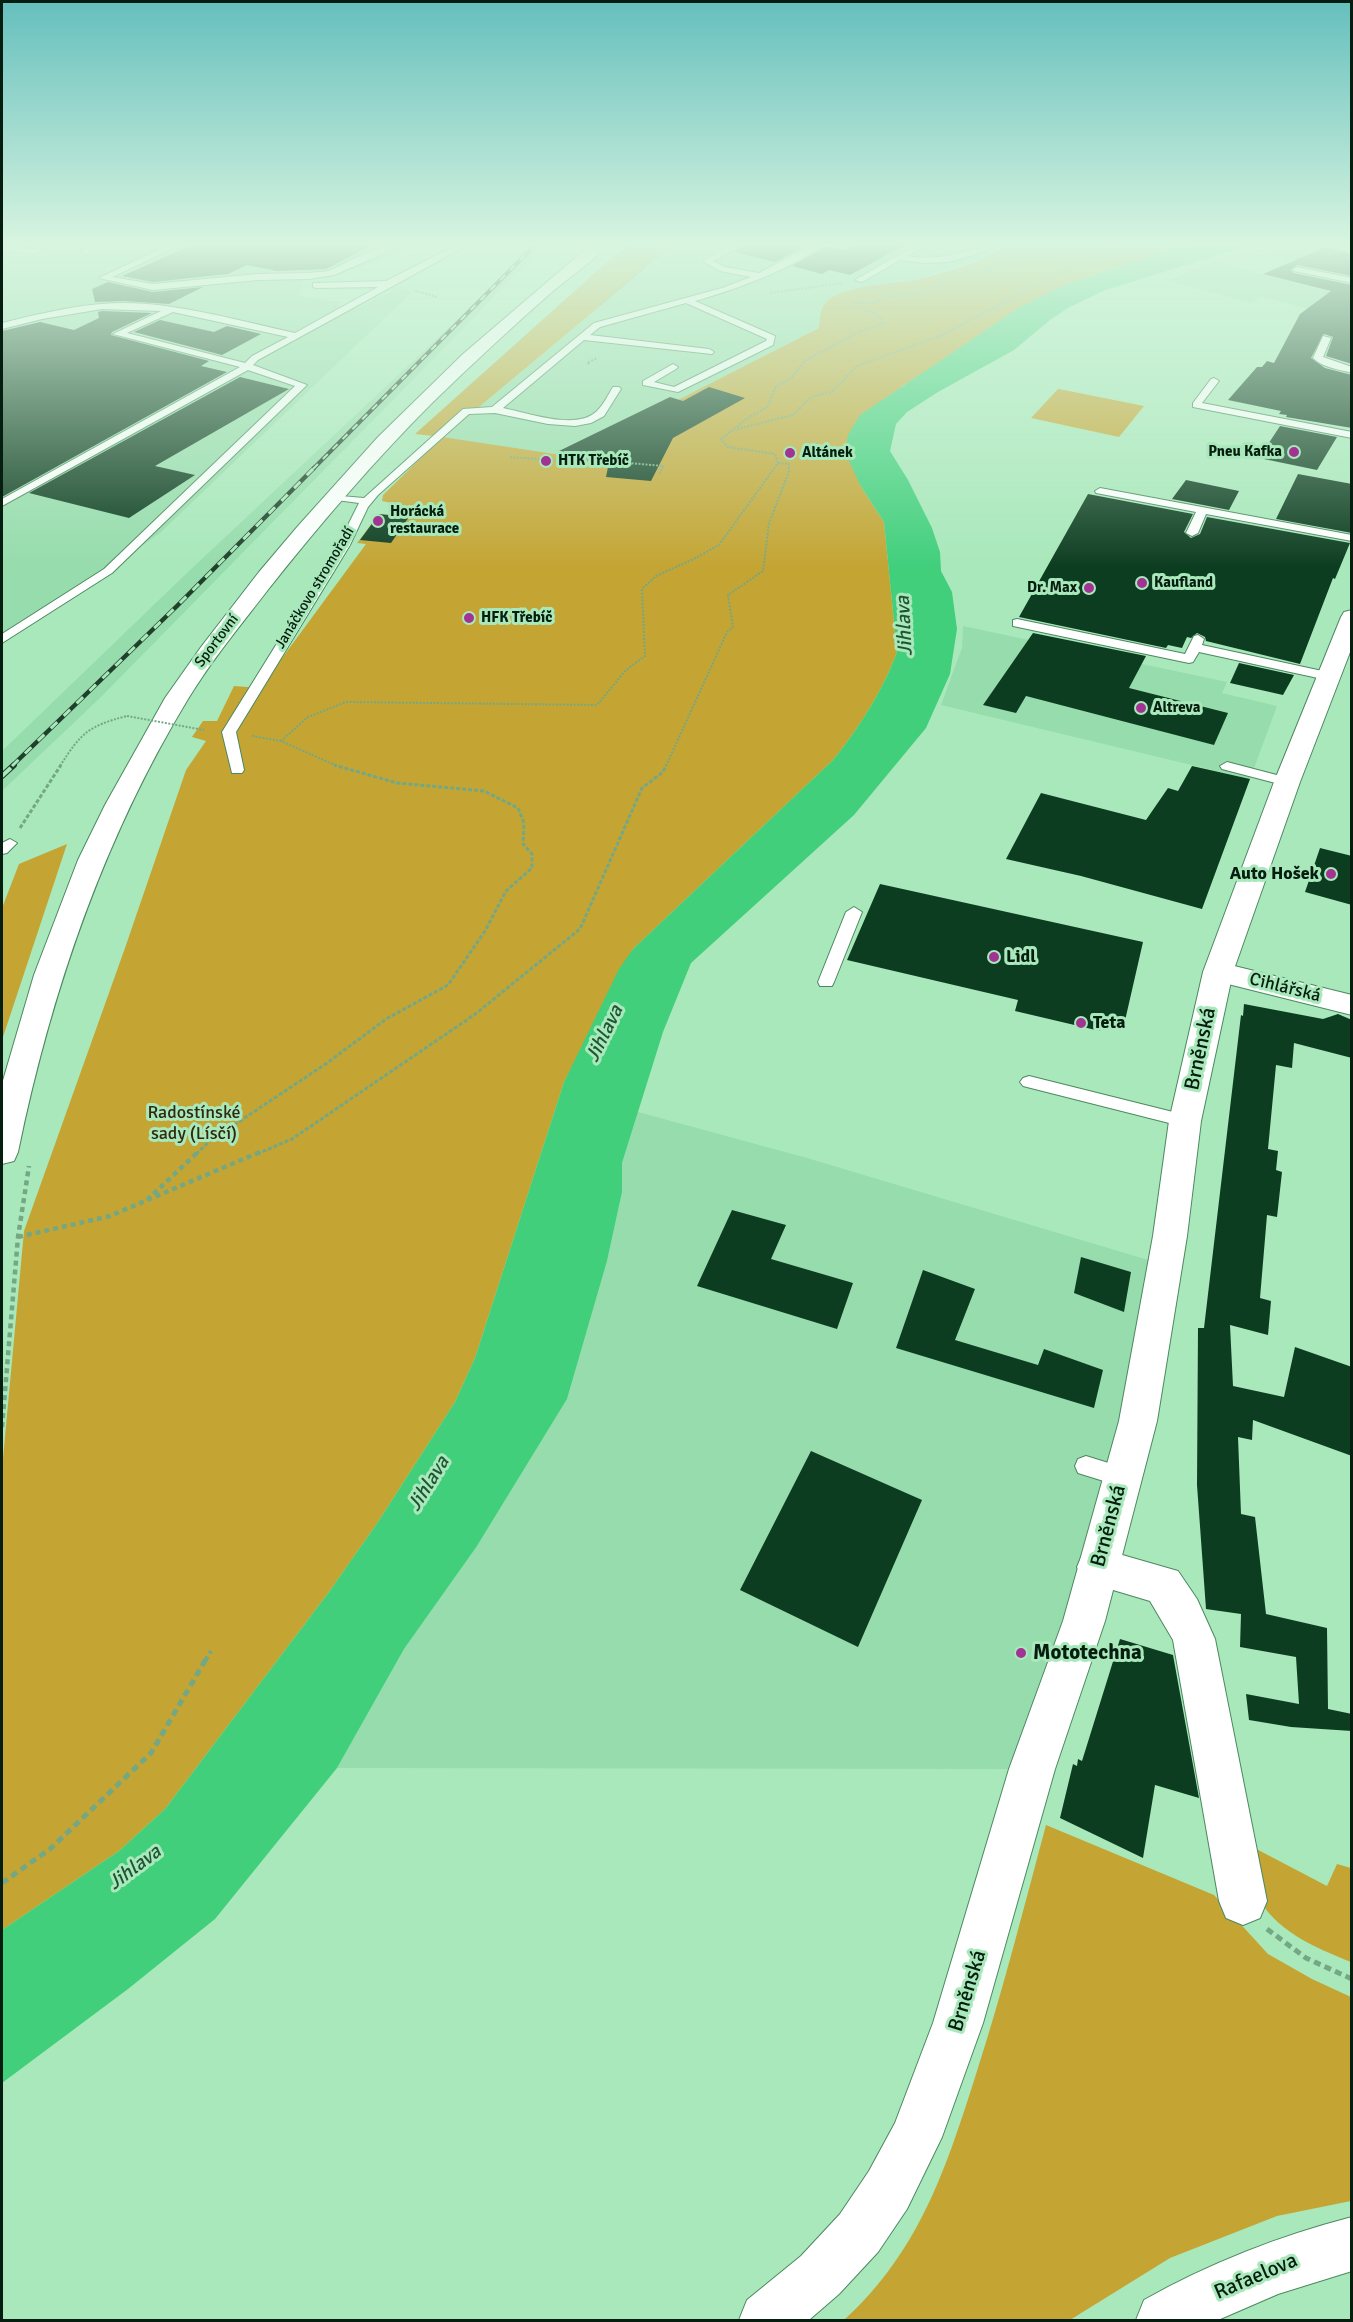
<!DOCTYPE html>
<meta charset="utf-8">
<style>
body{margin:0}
#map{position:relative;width:1353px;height:2322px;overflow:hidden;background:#a9e8bb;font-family:Signika,sans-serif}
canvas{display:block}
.frame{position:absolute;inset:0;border:3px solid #051e0f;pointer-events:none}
</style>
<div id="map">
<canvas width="1353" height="2322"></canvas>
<div class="frame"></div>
</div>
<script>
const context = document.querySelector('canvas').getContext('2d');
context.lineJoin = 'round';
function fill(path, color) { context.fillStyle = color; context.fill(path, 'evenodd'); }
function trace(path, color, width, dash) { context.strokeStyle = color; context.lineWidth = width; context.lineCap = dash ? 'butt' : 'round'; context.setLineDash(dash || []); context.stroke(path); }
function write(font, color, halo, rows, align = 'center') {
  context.font = font + ' Signika,sans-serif'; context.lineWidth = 6; context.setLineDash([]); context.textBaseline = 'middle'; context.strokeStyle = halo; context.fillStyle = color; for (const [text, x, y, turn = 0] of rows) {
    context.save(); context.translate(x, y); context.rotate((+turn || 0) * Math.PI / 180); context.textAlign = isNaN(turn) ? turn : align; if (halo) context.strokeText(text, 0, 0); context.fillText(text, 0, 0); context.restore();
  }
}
fill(new Path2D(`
 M2,241h432l-106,38h-25l-4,17 43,6 -5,2 5,3 -3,2 11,2 49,-23 13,4 -252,241 -158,111z
 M541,241h8l-448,456 -99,94v-40l187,-180z
 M678,241h336l-19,14 -74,23 -74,13 -14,5 -9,7 -4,8 -1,17 -251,128 -125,-19z
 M1286,241h65v35l-91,-25z
 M1212,262l139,34v23l-90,-22 -10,6 -83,-22z
 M963,626l264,56 -5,11 55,13 -27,73 -309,-74 21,-57z
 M638,1112l169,46 358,107 -133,504 -695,-1 67,-119 73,-103 90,-147 40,-138 15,-69v-29z`), '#97dcac');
fill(new Path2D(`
 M635,241h43l-235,196 125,19 251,-128c1,-8 0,-19 7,-26 18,-18 68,-17 93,-23 33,-8 68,-18 95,-38h185l-135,44 -163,102 -41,98 24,37 13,130c-13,36 -40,80 -65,109l-199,188 -69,133 -89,276 -20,44 -77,120 -49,70 -164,217 -46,42 -117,79v-461l22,-238 101,-283 61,-178 20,-29 -14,-4 11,-16h14l17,-35 26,2 106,-144 -9,-1 22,-29 9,1 8,-11 -14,-3 1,-6 59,-58 -27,-3 192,-172z
 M1058,389h1l85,17 -25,31 -88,-19z
 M67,844l-65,196v-132l17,-44z
 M1046,1825l168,70 54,59 44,25 39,18v204l-74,15 -107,42 -100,62h-226c76,-69 103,-154 133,-249 26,-81 47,-164 69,-246z
 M1243,1842l84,44 10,-22 14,4v94c-37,-15 -77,-31 -96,-70 -7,-14 -8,-34 -12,-50z`), '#c4a534');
fill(new Path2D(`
 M1199,241h68l-27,7 -137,43 -35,17 -18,12 -36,30 -76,42 -31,20 -11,12 -6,27 18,29 24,48 8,24 1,19 11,21 5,37 -7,45 -24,54 -72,87 -163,148 -28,69 -41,131v29l-15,69 -40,138 -90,147 -73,103 -67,119 -122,151 -87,70 -126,94v-153l117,-79 46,-42 164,-217 49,-70 77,-120 20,-44 89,-276 55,-113 14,-20 199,-188c25,-29 52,-73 65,-109l-13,-130 -24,-37 -15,-33 3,-17 12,-20 160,-108 44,-22z`), '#41cf7c');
fill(new Path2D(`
 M201,241h179l-54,28 -49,2 -30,-6 -19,9 -75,8 -31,-6z
 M752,241h55l4,2 -36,19 -41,-10z
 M863,241h49l-62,34 -21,-5 -7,4 -30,-8 35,-20 16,4z
 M1326,247l26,7v22l-55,-11 -6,5 3,3 58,12v79l-26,-8 7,-19 -9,-3 -13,24 14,10 27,7v53l-66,-11 1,-2 -8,-1 2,-3 -53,-11 29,-33h5l5,-6 7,2 26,-49 31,-23 -68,-17z
 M108,282l45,10 50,-5 -34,17 -45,-3 -29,1 -3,-13z
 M102,311l50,2 -40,19 -1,3 98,26 -8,5 26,6 -225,125v-166l38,-9 34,8 25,-12 -1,-6z
 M160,320l54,12 13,-6 34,8 -39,21 -88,-23z
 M240,377l49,12 -134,77 40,9 -66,43 -100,-25z
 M709,387l36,11 -72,40 -22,43 -45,-4 2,-10 -49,-16 111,-54 13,4z
 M1280,426l57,11 -20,33 -58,-12z
 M1298,474l54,10v49l-76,-14z
 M1186,480l53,11 -10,19 -57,-11z
 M1088,494l105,20 -9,18 7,6 9,-4 7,-17 143,26 -15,36 -2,-1 -33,86 -94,-23 -1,-4 -8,-4 -6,5 -4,-1 -5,11 -14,-3 -2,3 -147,-31z
 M379,514l30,3 -18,26 -31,-3z
 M1033,633l113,23 -17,32 99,25 -14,32 -188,-49 -10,17 -33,-8z
 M1239,663l55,12 -11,20 -53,-12z
 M1192,766l58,13 -48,130 -121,-33 -75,-17 35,-66 105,27 22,-32 10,3z
 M1320,848l32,8v49l-47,-13z
 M880,884l263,58 -19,83 -22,-5 -2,11 -85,-20 3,-11 -171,-40z
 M1244,1004l79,15 15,-5 14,6v38l-58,-15 -2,25 -16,-3 -8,84 10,2 -2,19 6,2 -5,45 -10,-2 -7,83 11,3 -3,34 -38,-10 3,61 51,11 11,-50 57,20v89l-99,-36 -1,20 -14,-3 3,77 14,3 11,97 61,14 1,81 24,5v17l-61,-4 -42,-7 -3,-26 53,10 -3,-47 -56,-10 1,-33 -35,-5 -9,-124 1,-157h6l37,-313 2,1z
 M732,1210l54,15 -15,34 82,24 -16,46 -140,-43z
 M1081,1257l50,15 -7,40 -50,-19z
 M923,1270l52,19 -20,51 83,25 6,-16 59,21 -9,38 -198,-60z
 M811,1451l111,49 -64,147 -118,-57z
 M1120,1639l53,16 26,143 -44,-13 -12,73 -83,-40 13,-54 4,2 1,-7 4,2z`), '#0d3d21');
const lane = new Path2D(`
 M46,241h10l-21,13 -33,-4v-4l32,3z
 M98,241h10l-19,13h-6v-4z
 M177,241h12l-77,36 41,7 104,-10 52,-1 20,-2 28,-14 43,-16h13l-79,34 -25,4 -52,1 -104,10 -54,-12z
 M464,241h11l-217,119 -5,5 54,20 -195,188 -110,70v-9l102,-65 191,-183 -47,-16 -246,136v-7l238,-132 -127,-33 48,-23 -59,-2 -60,10 -40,10v-6c32,-8 65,-16 99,-19 61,-6 134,16 194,29l83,-46 -62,1 -3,-1v-4l73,-2zM173,312l115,25 -36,19 -7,7 -118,-30z
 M739,241h11l-37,20 12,6 34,6 60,-32h11c-36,27 -92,48 -135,60l80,35 -2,9 -95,47 -35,-7v-4l30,-17 5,3 -2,2 -22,13 20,5 92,-46 1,-2 -81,-36 -86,24 -10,8 119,14 5,3 -2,2 -128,-14 -81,68c25,5 74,23 94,3 7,-7 11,-16 16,-24h6l2,2 -17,27 -13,7 -16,3 -27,-2 -53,-11 -26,1 -91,81 -10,12 -18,38 -114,187 8,38 -2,3h-10l-10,-41 116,-187 21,-42 -30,-4v-4l35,3 99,-89 29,-2 102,-84 128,-35 29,-11 -31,-6 -17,-10z
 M917,241h8l-3,7 -15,8c32,6 58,-5 88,-13l4,2 -26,10 -25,7 -23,1 -25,-3 -38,22 -7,-2 61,-35z
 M1297,267l55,11v5l-58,-12 -1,-2z
 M1323,336l8,2 -8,19 29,10v6c-13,-4 -29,-5 -39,-15z
 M1214,378l5,3 -17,22 150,29v6l-159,-31v-4l18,-24z
 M1100,488l252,47v6l-146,-27 -8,19 -6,3 -6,-3 10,-21 -100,-19 -1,-2z
 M1017,619l168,35 9,-18 4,-1 6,4 -2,6 125,27 6,4 -6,4 -128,-28 -6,10 -4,1 -176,-37v-6z
 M1227,762l65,17 2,3 -7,4 -65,-17 -2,-3z
 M10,839l7,4 -10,10 -5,1v-11z
 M854,907l8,5 -28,70 -2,4h-12l-2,-4 28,-70z
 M1029,1076l156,39 6,1 3,5 -3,5 -6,1 -162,-41 -3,-4 3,-4z
 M1086,1456l45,14 3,7 -3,7 -8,3 -45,-14 -3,-7 3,-7z`);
const street = new Path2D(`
 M1218,962l134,33v20l-144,-36 -5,-7 5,-7z
 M1098,1548l80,23 19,28 18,40 52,262 -7,17 -17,7 -17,-7 -7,-17 -46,-261 -23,-39 -67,-20 -6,-14 6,-14z`);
const secondary = new Path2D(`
 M1352,610v37l-52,135 -67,190 -32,149 -14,115 -30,185 -52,200 -50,148 -72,254 -41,114 -35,72 -29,43 -39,42 -30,26h-70l8,-20 54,-44 39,-42 29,-43 26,-48 38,-100 76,-254 54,-148 56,-200 34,-185 16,-115 34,-149 71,-190 67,-165 3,-5z
 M1352,2217v54l-74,23 -60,26h-82l8,-20c66,-37 135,-64 208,-83z`);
const primary = new Path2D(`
 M595,241h17c-17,19 -40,34 -60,51 -40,35 -80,72 -119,110 -59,59 -114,123 -166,189 -27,35 -56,70 -79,108 -85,140 -137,293 -170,453l-4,9 -12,3v-80l32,-109 44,-115 27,-55 60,-107 36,-51 58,-75 39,-46 80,-89 85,-83z`);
trace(lane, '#4c8860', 2);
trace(street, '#4c8860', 2);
trace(secondary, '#4c8860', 2);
trace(primary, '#4c8860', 2);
trace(new Path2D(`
 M971,273l14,-1 42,-20 -9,-8 3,-3
 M415,291l23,6
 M770,293l73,-10
 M600,305l75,-64
 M589,364l-2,-1 10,-5
 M737,429l56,-14 18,-18 22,-6 24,-25 83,-30 122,-64 43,-17 63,-14
 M510,457l66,5 8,-3 79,7 -4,9
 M252,736l29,5 56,25
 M281,741l27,-24 38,-15 251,3 29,-35 19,-14 -3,-67 14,-13 42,-19 21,-12 59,-82 -3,-9 -47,-7 -7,-8 27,-21 19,-11 8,-19 17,-11 14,-17 55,-29 22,-7 -5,-9 -26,-9 1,-3h21l7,-5 50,-6 10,-11 8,-2
 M60,766c21,-33 28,-40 67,-50
 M666,766l61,-134 6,-5 -5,-32 35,-24 6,-48 20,-51v-8l-11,-1`), '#74a784', 2, [2, 1.5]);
trace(new Path2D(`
 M20,828l41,-63
 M196,1154l14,-13 117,-78 59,-44 62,-34 37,-54 21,-40 26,-23v-14l-9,-10 1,-21 -6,-15 -34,-17 -87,-8 -63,-18
 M257,1154l35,-15 182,-124 106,-86 62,-141 21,-16 3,-7`), '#74a784', 3, [4, 2]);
trace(new Path2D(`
 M147,1200l51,-48
 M18,1237l92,-21 150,-64
 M2,1427l16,-190 11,-71
 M205,1661l6,-10`), '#74a784', 4.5, [5, 4]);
trace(new Path2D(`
 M2,1883l48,-34 101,-96 55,-94
 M1267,1929l39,29 46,21`), '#74a784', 5, [7, 4.5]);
fill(lane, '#fff');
fill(street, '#fff');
fill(secondary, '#fff');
fill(primary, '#fff');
const railFar2 = new Path2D(`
 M313,469l226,-228`);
const railFar1 = new Path2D(`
 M12,766l165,-160 137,-138`);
const rail = new Path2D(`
 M2,776l12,-11`);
trace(railFar2, '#20402c', 4);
trace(railFar1, '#20402c', 4.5);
trace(rail, '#20402c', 6);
trace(railFar2, '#a9e8bb', 2, [7]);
trace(railFar1, '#a9e8bb', 3, [9]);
trace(rail, '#a9e8bb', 4, [12]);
trace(new Path2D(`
 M127,716l77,14`), '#74a784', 2, [2, 1.5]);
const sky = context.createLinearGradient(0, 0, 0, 567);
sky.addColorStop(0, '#65bfbd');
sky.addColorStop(0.43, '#d8f5e0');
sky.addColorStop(1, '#d8f5e000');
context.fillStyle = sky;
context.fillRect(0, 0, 1353, 567);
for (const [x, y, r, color] of [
 [1294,452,6,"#a13493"],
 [790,453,6,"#a13493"],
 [546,461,6,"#a13493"],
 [378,521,6,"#a13493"],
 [1142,583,6,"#a13493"],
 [1089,588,6,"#a13493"],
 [469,618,6,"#a13493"],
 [1141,708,6,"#a13493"],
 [1331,874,6,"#a13493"],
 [994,957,6,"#a13493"],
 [1081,1023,6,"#a13493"],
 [1021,1653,6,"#a13493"]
]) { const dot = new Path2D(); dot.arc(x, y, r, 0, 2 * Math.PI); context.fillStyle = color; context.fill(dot); trace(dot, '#a9e8bb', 2); }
write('bold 15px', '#051e0f', '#a9e8bb', [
 ["Pneu Kafka",1282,452,"right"],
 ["Altánek",802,453],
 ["HTK Třebíč",558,461],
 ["Horácká",390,512],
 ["restaurace",390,529],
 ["Kaufland",1154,583],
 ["Dr. Max",1077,588,"right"],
 ["HFK Třebíč",481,618],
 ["Altreva",1153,708]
], 'left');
write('15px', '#051e0f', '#a9e8bb', [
 ["Janáčkovo stromořadí",315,588,-59],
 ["Sportovní",217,641,-53]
]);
write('bold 18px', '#051e0f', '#a9e8bb', [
 ["Auto Hošek",1319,874,"right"],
 ["Lidl",1006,957],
 ["Teta",1093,1023]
], 'left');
write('18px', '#051e0f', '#a9e8bb', [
 ["Cihlářská",1285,988,14]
]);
write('18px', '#302910', '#a9e8bb', [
 ["Radostínské",194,1113],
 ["sady (Lísčí)",194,1134]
]);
write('italic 20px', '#205534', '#a9e8bb', [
 ["Jihlava",905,626,-93],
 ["Jihlava",605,1034,-64],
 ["Jihlava",429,1484,-58],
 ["Jihlava",135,1868,-37]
]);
write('21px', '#051e0f', '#a9e8bb', [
 ["Brněnská",1201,1049,-78],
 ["Brněnská",1109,1526,-75],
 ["Brněnská",968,1991,-73],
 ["Rafaelova",1256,2277,-23]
]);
write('bold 21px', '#051e0f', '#a9e8bb', [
 ["Mototechna",1033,1653]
], 'left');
</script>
